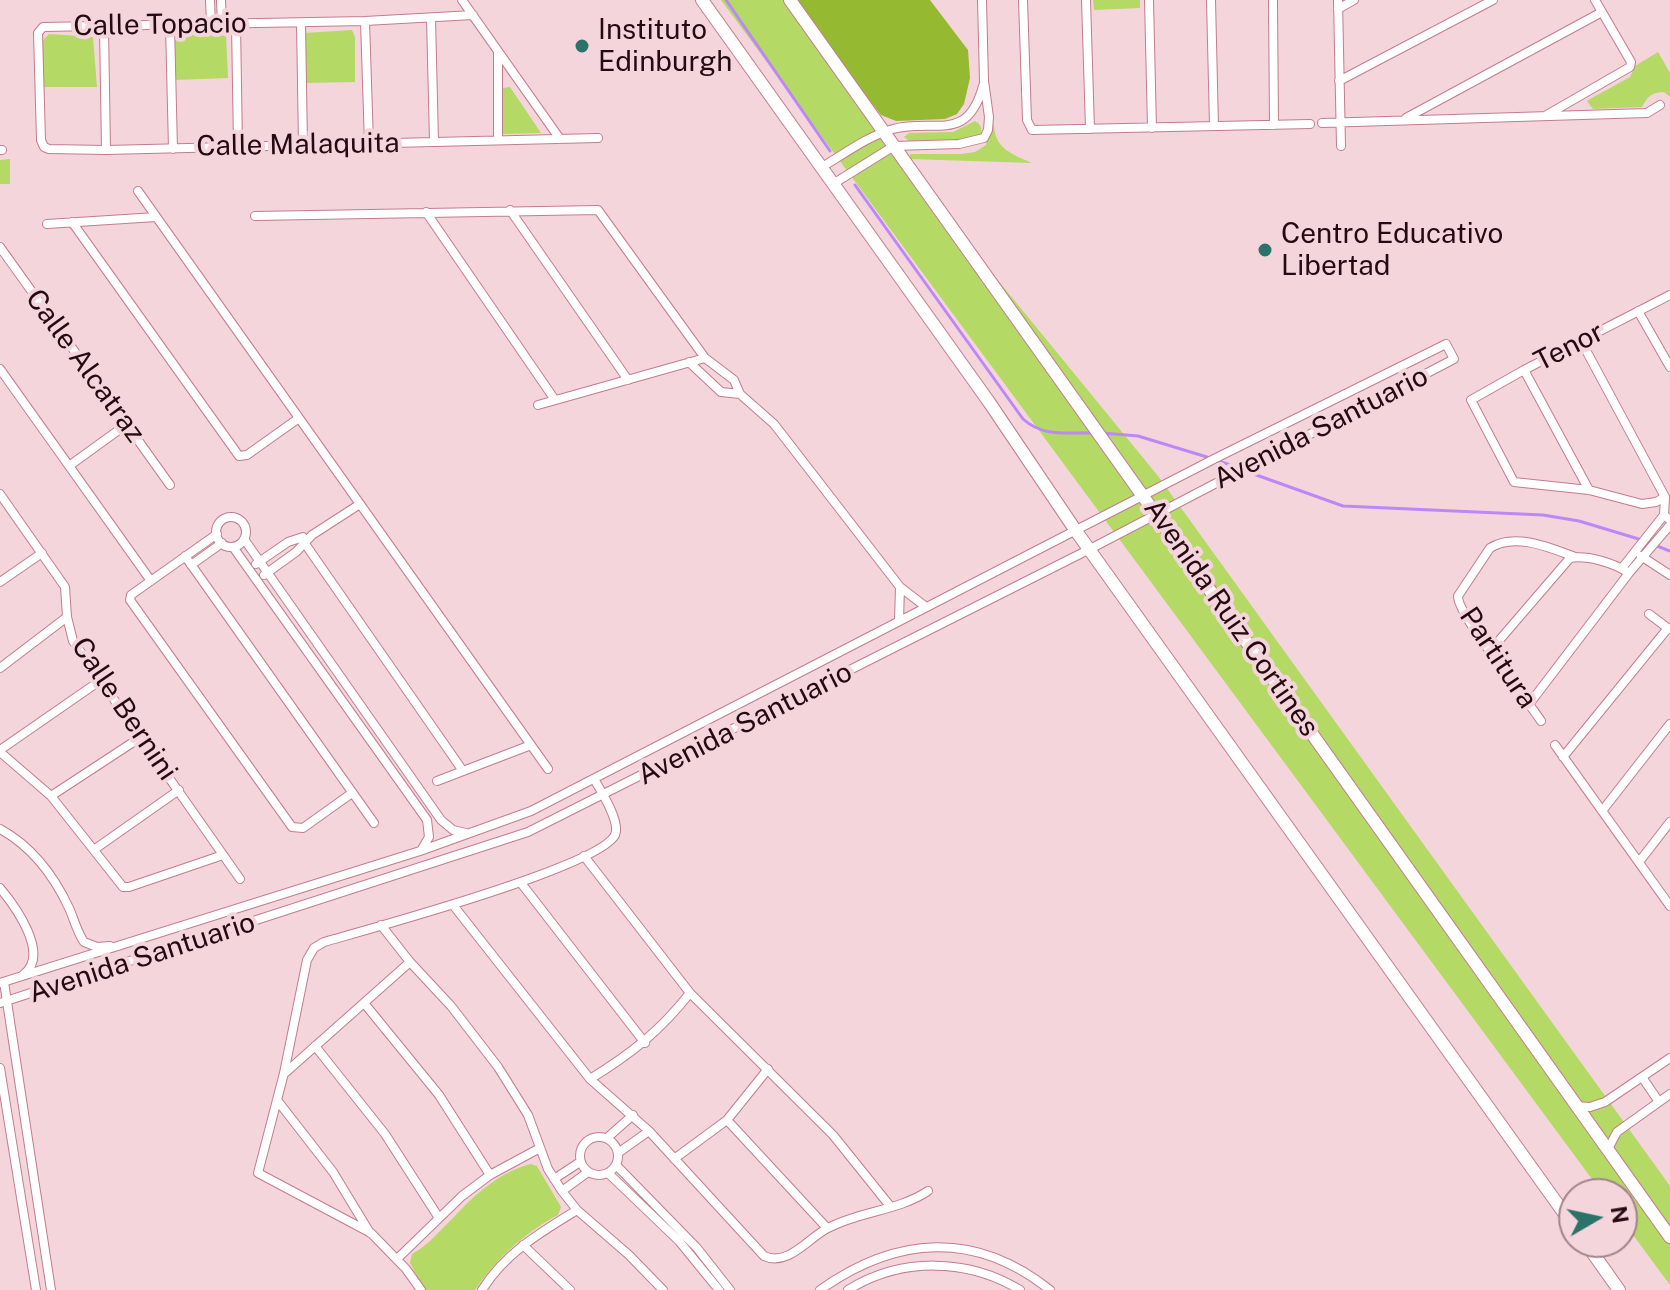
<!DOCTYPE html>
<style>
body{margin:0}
#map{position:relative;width:1670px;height:1290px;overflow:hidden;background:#f5d5dc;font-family:"Public Sans",sans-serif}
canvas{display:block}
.north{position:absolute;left:1558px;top:1178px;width:80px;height:80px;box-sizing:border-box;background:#f5d5dc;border:2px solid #a1848b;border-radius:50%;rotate:81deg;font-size:22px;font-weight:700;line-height:32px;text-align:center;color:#240a11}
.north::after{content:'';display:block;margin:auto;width:28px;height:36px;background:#2b7269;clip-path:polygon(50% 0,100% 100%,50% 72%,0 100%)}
</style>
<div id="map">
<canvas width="1670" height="1290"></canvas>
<div class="north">N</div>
</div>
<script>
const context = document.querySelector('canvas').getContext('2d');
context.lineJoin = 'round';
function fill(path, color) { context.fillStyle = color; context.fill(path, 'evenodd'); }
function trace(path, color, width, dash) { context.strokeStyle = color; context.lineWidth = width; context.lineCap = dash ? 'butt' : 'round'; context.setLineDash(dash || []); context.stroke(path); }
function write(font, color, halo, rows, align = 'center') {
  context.font = font + ' "Public Sans",sans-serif'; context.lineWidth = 8; context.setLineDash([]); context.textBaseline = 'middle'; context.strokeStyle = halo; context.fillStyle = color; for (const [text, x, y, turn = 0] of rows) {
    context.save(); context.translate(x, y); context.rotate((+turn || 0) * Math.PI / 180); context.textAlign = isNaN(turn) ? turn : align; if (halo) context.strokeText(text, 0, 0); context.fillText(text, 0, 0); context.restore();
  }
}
fill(new Path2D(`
 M721,0h63l100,141 274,335 512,710v99l-48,-65v-26h-19z
 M1093,0h47v8l-46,2z
 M352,30l3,7v45l-50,1 -1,-50z
 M224,32l2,2 2,44 -54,2 -1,-47z
 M49,34l44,3 4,50h-54v-47z
 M1658,52l12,21v24l-6,-5c-12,0 -17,5 -22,15l-49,2 -6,-8 3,-2 40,-22 5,-11z
 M510,87l31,46 -39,1 -2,-42 2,-4z
 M975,121c7,4 8,9 4,16l-6,2 -64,2 -5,-4 5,-4 44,-1z
 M991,125h3c1,24 18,29 38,38l-122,-4v-5h52l13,-2 11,-7z
 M10,159v25h-10v-24z
 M531,1164l6,2 24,41 -3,8c-35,19 -61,43 -83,75h-51l-14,-27 2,-9c17,-9 28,-24 42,-37 20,-22 47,-46 77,-53z`), '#b4d964');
fill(new Path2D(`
 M791,0h139l38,50 2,28 -6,26 -7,10 -12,5 -49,2 -15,-6z`), '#95ba31');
trace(new Path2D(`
 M726,0l104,151
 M855,185l168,234c21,19 45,13 71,14
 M1102,433l36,3 69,21
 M1219,461l16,6
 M1248,472l95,34 200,9 36,6 63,19
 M1657,546l13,5`), '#bc88f8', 3);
const street = new Path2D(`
 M210,0l1,25
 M221,0l1,25
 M462,0l98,139
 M1023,0l4,120 5,10 278,-6
 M1086,0l4,129
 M1149,0l3,128
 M1211,0l3,126
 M1273,0l1,125
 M1338,0l3,146
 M1338,9l16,-9
 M473,15l-108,6 -322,6 -5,6 3,107 3,7 5,2 57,1 492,-12
 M431,18l3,124
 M365,21l4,123
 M301,23l2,122
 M236,24l2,122
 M170,26l3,123
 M104,27l2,123
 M498,53v87
 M1339,81l154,-81
 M1545,116l85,-49 1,-5 -36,-62
 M1406,118l196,-106
 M1322,123l325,-10 13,-8
 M0,150h2
 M822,167c22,-13 46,-31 71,-38 42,-11 74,15 90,-43
 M833,184l61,-38 65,-2 25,-6 4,-8 1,-13 -5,-36 -2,-81
 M138,191l410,578
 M510,210l118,170
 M426,212l129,188
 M255,216l343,-6 107,148 29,22 6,14 34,30 126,163 26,20
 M72,222l167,234 8,-1 52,-37
 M47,224l109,-7
 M0,247l170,238
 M1638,311l32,56
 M1581,341l84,156 -1,18 6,5
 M689,362l32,30 19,2
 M0,369l151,212
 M1524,370l65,120
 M538,405l167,-47
 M69,466l58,-42
 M0,494l65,93 2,30 6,24 167,238
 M1665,497l-9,5 -14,2 -53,-14 -75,-8 -43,-82 53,-30 146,-75
 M216 532a15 15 0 1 1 30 0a15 15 0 1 1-30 0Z
 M217,534l-86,61 -1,5 162,227 11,1 49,-35
 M301,538l162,233
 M244,539l197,281 12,10 13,3
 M233,547l194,273 2,17 -7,12
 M185,556l189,267
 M1641,556l29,19
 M256,564l32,-22 15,-5
 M191,565l31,-22
 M1622,568l42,-53
 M264,575l32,-23 16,-17 48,-31
 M0,582l42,-29
 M1649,614l20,15
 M899,621l1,-34
 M1490,651l80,-93c18,-3 44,5 59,15
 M0,668l67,-51
 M1530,703l99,-130 41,-48
 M1541,721c-14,-22 -84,-106 -83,-125l32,-48c25,-16 61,0 85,9
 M1555,745l115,161
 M0,750l101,-70
 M0,752l51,44 72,91h6l94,-32
 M1563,757l105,-129
 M437,781l94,-36
 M51,796l90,-59
 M1602,811l68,-87
 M0,829c31,17 54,47 69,79 5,11 8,24 15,34l13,5 13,-1
 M95,849l84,-59
 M584,856l106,137 143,142 57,71
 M1639,862l31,-40
 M521,883l124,160
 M0,888c15,18 50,66 24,86
 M453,905l137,174 59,52 115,125c24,11 44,-18 64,-28 32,-17 70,-17 100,-37
 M381,925l29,37 41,44 47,61 30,48 20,54 14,22 15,19 52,45 34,35
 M4,982l47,308
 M0,983l420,-132 111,-40 683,-352 232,-115 8,15 -364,190 -562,283 -528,171
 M364,1003l75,92 51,80
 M315,1046l70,88 54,84
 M0,1068l36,222
 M285,1073l125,-111
 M1642,1077l17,25
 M590,1079c41,-25 70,-48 100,-86
 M277,1100l56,72 37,61
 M1575,1106l15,1 15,-5 65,-44
 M727,1120l100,108
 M580 1156a19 19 0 1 1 38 0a19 19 0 1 1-38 0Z
 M607,1138l26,-23
 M1608,1149l9,-17 53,-38
 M618,1153l31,-22
 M674,1159l53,-39 41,-51
 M616,1165l81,83 33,42
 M608,1173l71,68 40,49
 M554,1179l26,-17
 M562,1191l26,-19
 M523,1245l47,45
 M397,1259l65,-63 28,-21 50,-27
 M421,1290l-15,-21 -35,-36 -113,-60 26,-100 23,-113 7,-12 10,-6c45,-13 275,-75 291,-107 6,-13 -14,-44 -21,-56
 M482,1290c23,-37 59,-58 95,-80
 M820,1290c76,-54 155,-60 230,0
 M848,1290c53,-33 120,-32 172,0`);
const secondary = new Path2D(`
 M702,0l287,402 87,129 498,696
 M790,0l880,1237
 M1585,1242l34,48`);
trace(street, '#c37c8d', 10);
trace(secondary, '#c37c8d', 14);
trace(street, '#fff', 8);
trace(secondary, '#fff', 12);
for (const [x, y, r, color] of [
 [582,46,8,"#2b7269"],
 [1265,250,8,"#2b7269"]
]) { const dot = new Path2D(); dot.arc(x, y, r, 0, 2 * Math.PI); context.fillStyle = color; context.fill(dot); trace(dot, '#f5d5dc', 3); }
write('28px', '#240a11', '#f5d5dc', [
 ["Calle Topacio",160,25,-1],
 ["Calle Malaquita",298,145,-1],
 ["Tenor",1569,347,-27],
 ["Calle Alcatraz",85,366,54],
 ["Avenida Santuario",1321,428,-27],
 ["Avenida Ruiz Cortines",1231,618,55],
 ["Partitura",1498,658,56],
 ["Calle Bernini",124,709,56],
 ["Avenida Santuario",745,724,-27],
 ["Avenida Santuario",142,958,-18]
]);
write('28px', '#240a11', '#f5d5dc', [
 ["Instituto",598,30],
 ["Edinburgh",598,62],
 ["Centro Educativo",1281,234],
 ["Libertad",1281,266]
], 'left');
</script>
